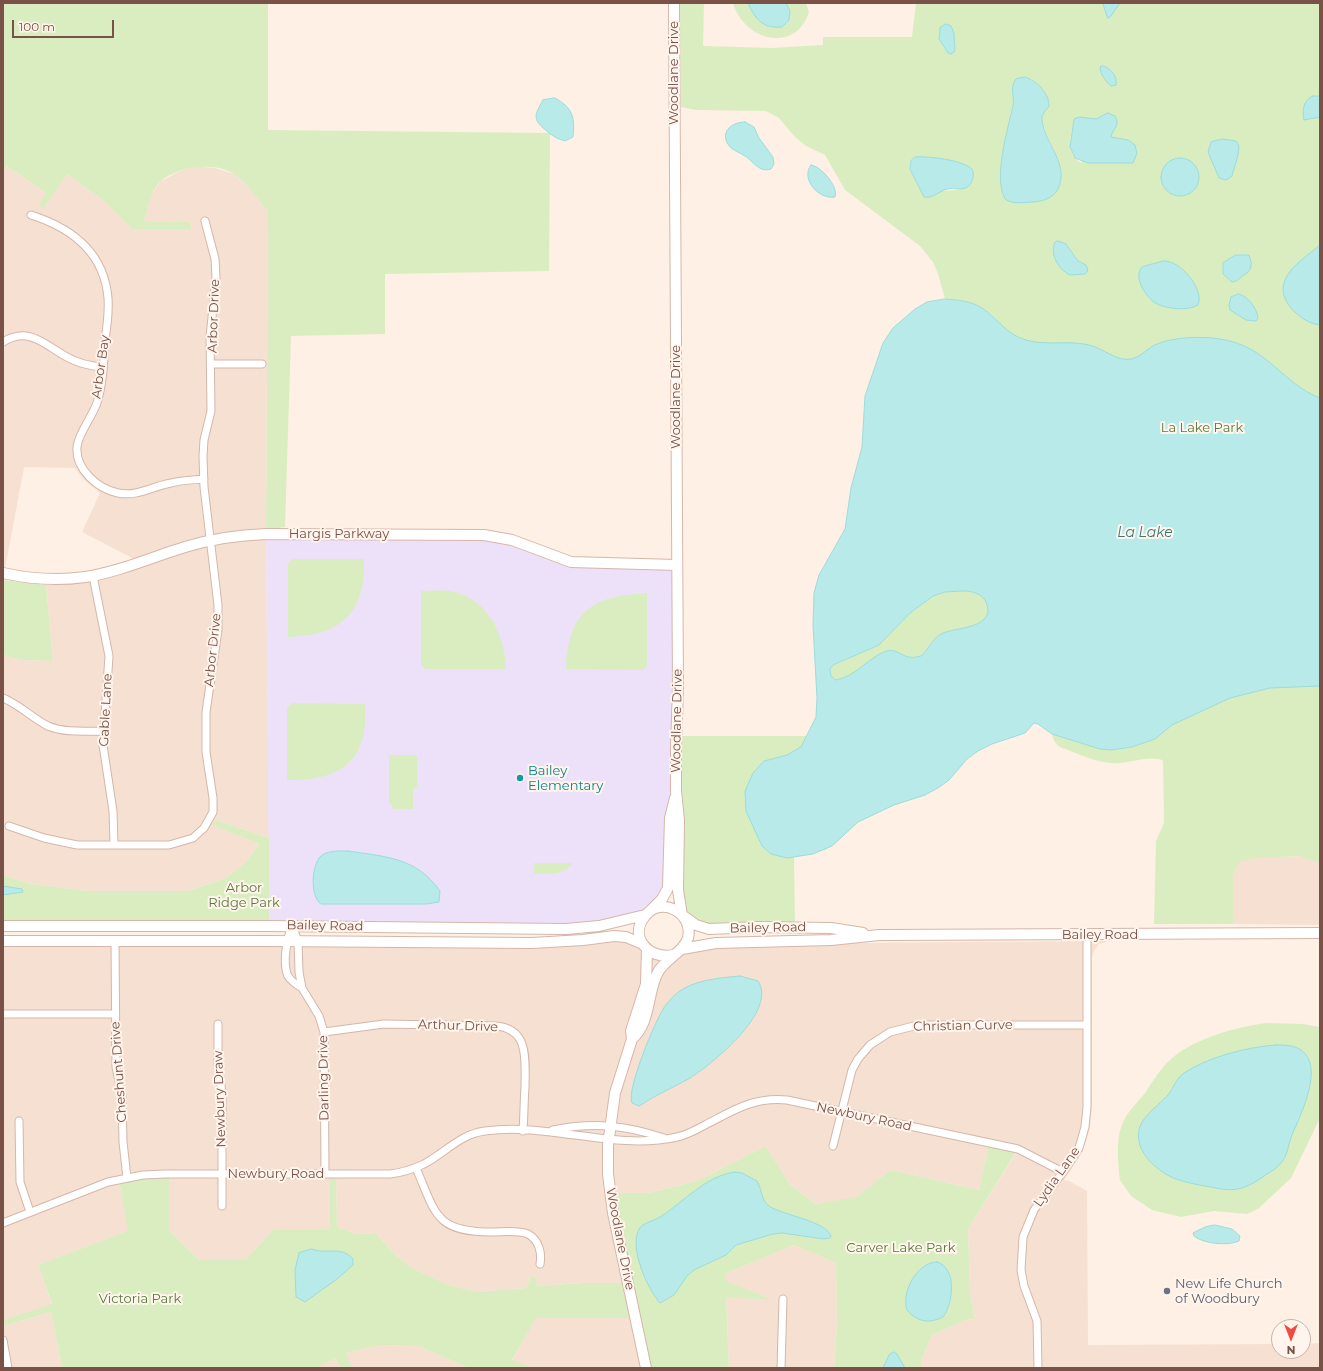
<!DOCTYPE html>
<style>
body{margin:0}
#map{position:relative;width:1323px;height:1371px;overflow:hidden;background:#fef0e4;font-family:Montserrat,sans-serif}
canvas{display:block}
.frame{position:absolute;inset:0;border:4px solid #795147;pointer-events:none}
.north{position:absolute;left:1271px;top:1319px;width:40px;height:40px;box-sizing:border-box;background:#fff5ec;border:1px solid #c9b3aa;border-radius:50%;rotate:180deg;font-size:11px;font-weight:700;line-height:16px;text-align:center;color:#795147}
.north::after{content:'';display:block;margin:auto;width:14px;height:18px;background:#f24a40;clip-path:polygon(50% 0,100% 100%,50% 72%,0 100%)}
.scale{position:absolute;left:12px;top:20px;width:102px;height:18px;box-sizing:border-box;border:2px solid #795147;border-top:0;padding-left:5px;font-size:12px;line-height:14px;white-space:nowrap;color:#795147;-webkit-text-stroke:3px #fff5ec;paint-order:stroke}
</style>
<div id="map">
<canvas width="1323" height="1371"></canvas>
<div class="frame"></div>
<div class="north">N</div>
<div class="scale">100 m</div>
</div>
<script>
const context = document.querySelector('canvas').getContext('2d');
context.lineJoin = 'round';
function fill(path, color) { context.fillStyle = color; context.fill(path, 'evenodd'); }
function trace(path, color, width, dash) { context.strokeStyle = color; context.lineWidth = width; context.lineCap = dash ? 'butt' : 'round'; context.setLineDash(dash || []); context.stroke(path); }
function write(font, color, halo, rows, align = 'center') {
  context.font = font + ' Montserrat,sans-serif'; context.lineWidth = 4; context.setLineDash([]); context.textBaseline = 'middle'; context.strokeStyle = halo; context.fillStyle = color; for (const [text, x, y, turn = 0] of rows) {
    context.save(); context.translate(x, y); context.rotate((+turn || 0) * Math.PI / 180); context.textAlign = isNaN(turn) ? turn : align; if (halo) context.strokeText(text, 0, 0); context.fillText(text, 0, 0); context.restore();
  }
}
fill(new Path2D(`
 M7,166l39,27 21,-19 37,27 28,28h60l-3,-7 -45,-1 6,-24 10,-15 18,-10 17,-6 20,2 19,6 17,16 17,22 -2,318 -68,9 -64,20 -52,-27 18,-39 -17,-14 -8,-11 -51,-1 -19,102 -2,-1v-396z
 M266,538l3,300 -53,-18 -2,5 45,19 -13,18 -20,16 -38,13h-100l-57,-7 -28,-9v-220l19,5 31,1 -7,-76 26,-1 24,-5 128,-38z
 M1320,856v69l-88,-1v-57l11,-10z
 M614,936l38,17 30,-4 149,-9 30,3 248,-2 -10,3 -5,7 -2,6v147l-2,24 -8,25 -18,27 5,1 18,10 1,154 191,-1v7h24v-7l17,-1v25h-398l-1,-8 11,-25 34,-15 9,-1 -5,-27 -2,-63 50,-79 -29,-7 -10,47 -88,-20 -34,28 -41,6 -26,-19 -24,-39 -69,35 -48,12 -39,1 18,89h-45l-48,3 2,-8 -6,-2 -5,12 -48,4 -29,-7 -37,-17 -18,-14 -18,-21 -19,1 -20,-7 -1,-52 -6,-1v56h-57l-28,30h-46l-30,-30v-56l-50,6 10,51 -91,34 14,40 -49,15v-379l529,2z
 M794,1245l42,18 1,63 -3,42h-105l-3,-72 42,4 -43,-19v-7z
 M51,1312l11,56h-59v-42z
 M535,1318h101l10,50h-113l-21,-7z
 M381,1345l37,1 51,22h-117l-6,-15z
 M335,1358l5,10h-23z`), '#f6e0d2');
fill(new Path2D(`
 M266,534l218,1 77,25 116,5 1,122 -10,194 -23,34 -46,11h-330z`), '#ede1fa');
fill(new Path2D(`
 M3,3h265v127l282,3 -1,138 -164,3v60l-94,2 -6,191 -19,3 2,-318c-10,-13 -20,-27 -33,-37 -18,-14 -58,-9 -75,7 -10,10 -12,26 -16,39l45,1 3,7h-60l-28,-28 -37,-27 -24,35 -4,-5 7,-11 -39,-27 -4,6z
 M680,3h24l-1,43 68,2 52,-3v-8h89l4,-34h404v860l-20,-7 -45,2 -16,4 -6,14v48h-79l2,-83 8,-18 -1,-62c-7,-6 -32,1 -43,2 -20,2 -41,-9 -60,-16 -5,-4 -7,-7 -8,-13l53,16 28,-3 22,-8 -74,-396c-21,1 -46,4 -65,-6 -13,-7 -21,-20 -33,-28 -11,-8 -25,-9 -38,-10l-7,-25 -5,-12 -13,-16 -75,-56 -20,-35 -19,-9 -12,-10 -15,-18 -13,-7 -70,-1 -15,-3zM939,36l16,4v11l-11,-3zM1031,79l13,12 3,18c-2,2 -4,4 -5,8 -3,14 23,41 18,67l-22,17 -26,1 -9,-6 -1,-4 1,-41 10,-46v-9zM1073,124l9,39c-17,-8 -11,-25 -9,-39zM915,157l26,2 16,3 17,14c-5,21 -39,14 -55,10 -4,-9 -15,-21 -4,-29zM1055,242l11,2 12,17 5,3 -26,-1 -4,-16z
 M733,3h73l3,9c-13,42 -65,29 -76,-9z
 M292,559h72c2,54 -23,77 -76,78v-73z
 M3,580l43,5 7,76 -31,-1 -19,-5z
 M421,591c12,0 29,-2 40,3 31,12 44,45 45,75h-81l-4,-4z
 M964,591c13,0 24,6 24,21 -5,19 -36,15 -49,23 -7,5 -11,15 -18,21 -17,5 -21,-8 -36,-4 -5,1 -9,6 -13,9 -11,8 -22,16 -36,19l-5,-4 -1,-7 3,-4 46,-20 31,-32 23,-17 12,-4z
 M647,593v73l-4,4 -77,-1c2,-58 26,-73 81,-76z
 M292,703l73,1c0,12 1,25 -3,37 -10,33 -44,40 -75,39v-72z
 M676,736h245v60l-27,9 -36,17 -26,24 -7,4 -31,7 1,71 -80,1 -33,-14z
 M389,755h28v32l-4,1v21h-19l-5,-7z
 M216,820l53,18v83h-266v-46l28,9 57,7h100l38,-13 20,-16 13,-18 -46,-19z
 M534,863h39c-10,13 -24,11 -39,11z
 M1267,1023l36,1 17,3v91l-29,60 -33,31 -11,5 -33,-3 -33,6 -29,-7 -21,-14 -11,-16 -1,-7c-1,-16 -3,-36 4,-51 5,-11 15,-20 22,-29 8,-12 15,-24 26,-34 24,-21 65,-32 96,-36z
 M989,1143l29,6 -50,80 2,63 5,27 -9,1 -34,15 -11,25 1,8h-88l3,-42 -1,-63 -42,-18 -69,29 1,7 42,17v2l-42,-3 3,71h-83l-10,-50h-100l-24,42 21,8h-64l-51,-22 -37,-1 -35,8 6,15h-12l-5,-10 -18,10h-255l-11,-56 -48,14v-6l49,-16 -14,-39 90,-34 -9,-51 50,-6v56l30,30h46l28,-30h57v-56h6l1,53 20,7 19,-1 18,21 18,14 37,17 29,7 48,-4 5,-12 6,2 -1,8 47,-3h45l-18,-90h39l48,-12 69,-35 24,39 26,19 41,-7 34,-27 88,20z`), '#daedc1');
const water = new Path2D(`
 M748,3h38l4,8 -1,9 -7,7c-19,2 -27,-8 -34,-24z
 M1103,3h17l-9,13 -3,2z
 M946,24l5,2 3,7 1,18 -4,3 -3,-1 -9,-14 1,-11z
 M1104,66c7,3 14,11 12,19l-5,1c-5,-4 -11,-12 -11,-19z
 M1025,77c12,4 24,16 24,29 -3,5 -8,8 -7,14 2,23 28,44 16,69 -5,9 -14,12 -24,13 -9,0 -21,3 -29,-3 -12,-21 3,-71 8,-93 2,-9 -4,-19 3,-27z
 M1313,96h7v21l-16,3c-2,-9 -1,-20 9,-24z
 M555,98c18,10 20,19 18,39l-8,4c-7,-2 -11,-4 -17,-9 -15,-12 -15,-15 -5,-32z
 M1108,113l7,3c6,10 -3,13 -4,21l17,3 7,5 2,8 -4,10h-45l-13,-5 -5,-11 4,-28 5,-2 17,2z
 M745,122l9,5 5,11 14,19 1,7 -3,5c-12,4 -18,-8 -26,-13 -5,-3 -10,-5 -14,-8 -13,-14 -1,-26 14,-26z
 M1223,139l13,2 3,5 -1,9 -6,21 -6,4 -7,-2 -11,-26 3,-10z
 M915,157c15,-1 47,3 57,12 2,5 2,8 0,12 -5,12 -15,6 -25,8 -8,2 -14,10 -23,8l-14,-28 1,-8z
 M1161 177a19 19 0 1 1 38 0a19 19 0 1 1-38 0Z
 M811,165c10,1 28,22 24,32 -16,3 -35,-18 -24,-32z
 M1058,241l8,3 12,17 8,4 2,6 -3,3 -15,1c-11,-5 -21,-21 -15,-33z
 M1320,245v80c-11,-1 -22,-9 -29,-17 -23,-28 10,-47 29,-63z
 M1236,255h13c4,10 3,15 -5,20 -5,3 -5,6 -12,7l-9,-8v-11z
 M1163,261c17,-2 42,29 35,44 -9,6 -31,4 -41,-1 -10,-5 -25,-27 -15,-37z
 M1239,294c10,3 18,15 19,24l-2,3 -10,-1 -16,-10 -1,-5 2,-8z
 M945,299c13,1 26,2 37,9 16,11 25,27 44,32 21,6 42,0 63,5 14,3 28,17 42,14 11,-2 17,-12 26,-15 16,-7 46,-8 63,-5 48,7 61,44 100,59v288l-50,2 -40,10 -58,27 -17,14 -23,8 -21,3 -11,-1 -48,-15 -14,-10 -4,-1 -9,10 -33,11 -14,7 -11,8 -18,21 -11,8 -13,7 -31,10 -36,17 -26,24 -19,8 -26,4 -16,-4 -9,-8 -16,-35 -1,-20 8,-18 11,-12 23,-6 14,-8 15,-30 1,-19 -4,-73 1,-32 5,-18 26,-46 6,-41 11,-41 3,-51 18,-53 10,-15 22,-19 12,-7zM964,591c13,0 24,6 24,21 -4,18 -36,15 -49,23 -7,5 -11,15 -18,21 -18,6 -22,-9 -35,-5 -18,7 -30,25 -50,29l-5,-4 -1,-7 3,-4 46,-20 31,-32 23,-17 12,-4z
 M348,851c38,6 68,6 92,40l-1,11 -12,2h-106c-11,-7 -10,-39 0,-48 7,-6 19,-5 27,-5z
 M3,886l19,3 1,3 -20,3z
 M740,976l18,5c20,30 -46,83 -68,97 -17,10 -35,17 -51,28l-7,-3c-6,-12 22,-79 30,-92 3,-6 9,-13 14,-17 16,-14 43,-16 64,-18z
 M1276,1045c11,0 23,0 30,10 15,19 -6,61 -14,80 -4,9 -4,21 -11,28 -4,5 -9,8 -14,11 -21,15 -31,19 -56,13 -12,-2 -24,-4 -35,-8 -21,-8 -46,-32 -35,-55 6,-11 15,-17 23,-25 9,-7 10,-19 20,-26 24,-16 63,-26 92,-28z
 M735,1172l7,1 15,8c5,8 4,19 12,25 13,9 57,15 62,30l-1,2 -6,1 -42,-6 -9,1 -37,11 -10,10 -32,15 -7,6 -13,19 -14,8c-13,-15 -31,-55 -21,-74 3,-6 15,-8 21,-12 24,-15 45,-41 75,-45z
 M1215,1225l17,4 8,7 -1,5c-10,5 -36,3 -45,-5l-1,-3 12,-6z
 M312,1249c14,6 29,-4 41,10v6l-16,14 -32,23 -9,-5 -1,-27 4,-17z
 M937,1262c21,6 16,42 6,55 -14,7 -26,5 -36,-7 -6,-18 10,-48 30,-48z
 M894,1352l3,2 8,14h-22l6,-13z`);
fill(water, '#b7eae8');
trace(water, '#9cdcdb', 1);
const street = new Path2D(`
 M31,215c41,13 73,37 77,83 1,14 -1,29 -3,42 -1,21 -2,43 -8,63 -5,14 -19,31 -20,44 -2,22 21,42 41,46 19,4 35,-7 53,-10 10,-3 22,-3 33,-4
 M3,342c29,-18 46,8 70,18 9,4 19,6 29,7
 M212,364h50
 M93,576l16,80 -6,89 10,66 1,34
 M3,698c17,7 29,20 45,28 17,7 37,5 55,5
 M9,826l35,12 33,7h92l24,-7 11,-10 9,-16v-14l-7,-46v-40l12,-82v-25l-14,-118 -1,-31 1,-16 7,-29 -1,-74 6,-60 -1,-18 -10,-38
 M292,926l6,15 1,31 3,16 17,28 5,16 1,142
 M292,926c-5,12 -10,37 -4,50 3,5 9,9 14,12
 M115,941l1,126 6,29 1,46 4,36
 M3,1014h112
 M218,1024v40l4,29v113
 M324,1032l60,-8 111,2c35,2 30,35 30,61 -1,14 -1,29 -2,44
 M19,1121l1,61 10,30
 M553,1130c41,-8 72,-5 111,8
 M833,1146l19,-76 6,-11 12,-14 20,-13 28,-7h169
 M416,1168c20,46 19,64 76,64 11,0 25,-2 36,2 11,6 14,19 12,30
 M3,1223l105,-41 35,-7 22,-1h225c11,-1 23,-5 34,-10 21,-11 36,-30 61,-33 64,-9 128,20 192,6 10,-2 19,-7 28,-12 29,-15 48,-28 82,-25l231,49 45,23
 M3,1340l5,28
 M781,1368l2,-69
 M1038,1368l-1,-47 -13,-35 -3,-16 2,-33 11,-27 29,-38 16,-24 6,-21 2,-20v-172`);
const secondary = new Path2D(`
 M674,3l4,684 -2,62v42l3,29 -1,70 4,25
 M3,573c27,6 55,8 82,4 34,-5 67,-20 100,-30 26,-8 54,-12 81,-13l218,1 28,5 59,22 106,3
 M651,910l11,-11 6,-11 2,-70 5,-20
 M685,917l11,8 13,4 50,-2 72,1 32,5
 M3,926h266l297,3 33,-3 46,-11
 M3,941h267l262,2 51,-3 31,-4 12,1 17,7
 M682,949l34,-6 115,-3 48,-5 441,-2
 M632,1039l-1,-8 15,-47 1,-35
 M646,1368l-33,-155 -5,-39v-29l7,-52 17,-54c19,-16 15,-47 26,-67 8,-14 26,-20 30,-34 6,-25 -27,-43 -43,-22 -17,21 4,44 28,39`);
trace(street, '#d3b7ac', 9);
trace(secondary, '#d6b6a9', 12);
trace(street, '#fff', 7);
trace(secondary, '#fff', 10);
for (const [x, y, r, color] of [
 [520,778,4,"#0f9aa8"],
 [1167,1291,4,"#6b7280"]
]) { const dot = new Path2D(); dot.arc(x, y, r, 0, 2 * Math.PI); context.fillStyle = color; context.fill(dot); trace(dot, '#fff5ec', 1.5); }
write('13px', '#795147', '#fff5ec', [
 ["Woodlane Drive",674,73,-90],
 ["Arbor Drive",214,316,-88],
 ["Arbor Bay",101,367,-82],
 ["Woodlane Drive",676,397,-90],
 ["Hargis Parkway",339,534],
 ["Arbor Drive",213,650,-84],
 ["Gable Lane",106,710,-87],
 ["Woodlane Drive",677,721,-89],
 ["Bailey Road",325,926,1],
 ["Bailey Road",768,928,-1],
 ["Bailey Road",1100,935],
 ["Arthur Drive",458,1026,2],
 ["Christian Curve",963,1026,-1],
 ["Cheshunt Drive",119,1072,-94],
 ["Darling Drive",324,1078,-91],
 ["Newbury Draw",220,1099,-92],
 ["Newbury Road",864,1117,12],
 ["Newbury Road",276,1174],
 ["Lydia Lane",1057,1177,-55],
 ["Woodlane Drive",620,1239,79]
]);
write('13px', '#587a3c', '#fff5ec', [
 ["La Lake Park",1202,428],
 ["Arbor",244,888],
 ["Ridge Park",244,903],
 ["Carver Lake Park",901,1248],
 ["Victoria Park",140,1299]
]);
write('13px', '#0d838f', '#fff5ec', [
 ["Bailey",528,771],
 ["Elementary",528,786]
], 'left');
write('13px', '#5b616d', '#fff5ec', [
 ["New Life Church",1175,1284],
 ["of Woodbury",1175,1299]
], 'left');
write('italic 14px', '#377979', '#fff5ec', [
 ["La Lake",1145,533]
]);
</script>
